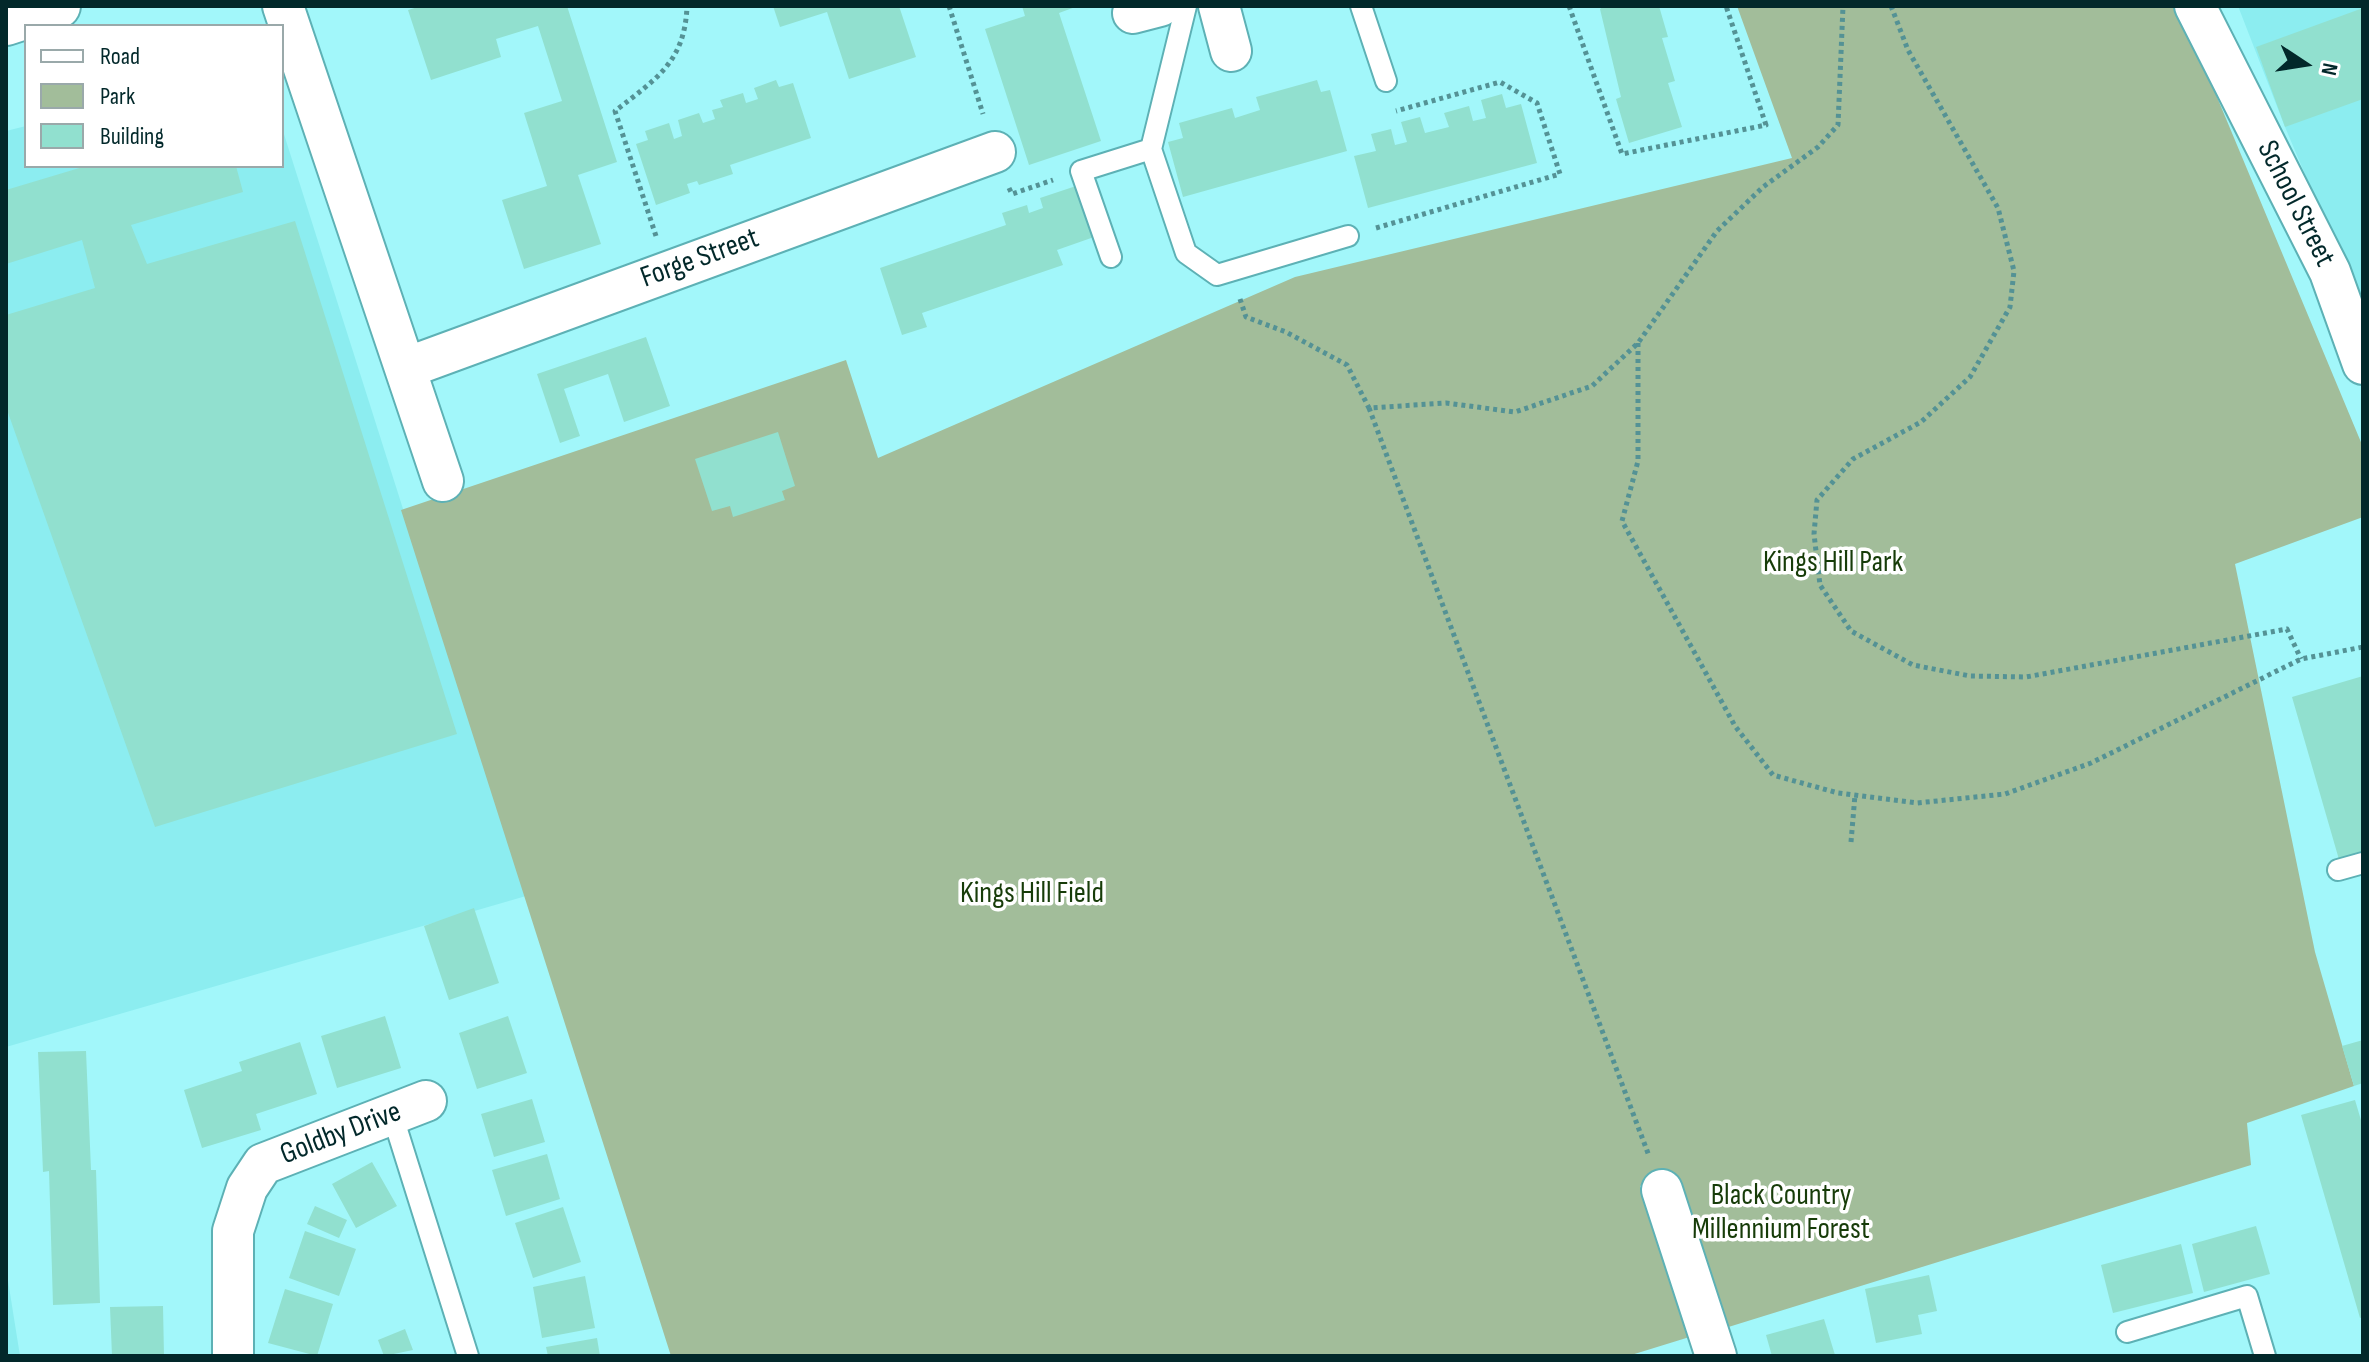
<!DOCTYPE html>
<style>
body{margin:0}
#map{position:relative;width:2369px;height:1362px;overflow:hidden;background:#a2f7fa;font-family:"Sofia Sans Condensed",sans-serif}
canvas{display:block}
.frame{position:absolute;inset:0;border:8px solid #02282a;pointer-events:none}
.legend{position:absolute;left:24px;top:24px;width:260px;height:144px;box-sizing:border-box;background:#fff;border:2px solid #9aa9aa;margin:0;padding:10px 14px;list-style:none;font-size:24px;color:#02282a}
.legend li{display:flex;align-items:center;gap:16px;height:40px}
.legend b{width:40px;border:2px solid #9aa9aa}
.north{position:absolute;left:2265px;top:24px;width:80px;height:80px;-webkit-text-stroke:6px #fff;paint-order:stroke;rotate:102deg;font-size:22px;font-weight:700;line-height:32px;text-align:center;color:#02282a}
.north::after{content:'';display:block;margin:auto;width:28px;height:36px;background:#02282a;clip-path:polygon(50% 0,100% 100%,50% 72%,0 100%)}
</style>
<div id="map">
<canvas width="2369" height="1362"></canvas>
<div class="frame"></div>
<ul class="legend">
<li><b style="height:10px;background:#fff"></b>Road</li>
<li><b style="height:22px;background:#a2bd9a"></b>Park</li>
<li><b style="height:22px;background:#91e0cf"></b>Building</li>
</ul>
<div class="north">N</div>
</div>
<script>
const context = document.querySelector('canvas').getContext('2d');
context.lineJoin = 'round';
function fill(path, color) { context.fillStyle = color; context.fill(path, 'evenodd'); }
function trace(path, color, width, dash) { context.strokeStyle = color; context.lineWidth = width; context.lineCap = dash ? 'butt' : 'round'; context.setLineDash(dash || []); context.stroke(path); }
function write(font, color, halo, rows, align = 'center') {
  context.font = font + ' "Sofia Sans Condensed",sans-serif'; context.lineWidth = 7; context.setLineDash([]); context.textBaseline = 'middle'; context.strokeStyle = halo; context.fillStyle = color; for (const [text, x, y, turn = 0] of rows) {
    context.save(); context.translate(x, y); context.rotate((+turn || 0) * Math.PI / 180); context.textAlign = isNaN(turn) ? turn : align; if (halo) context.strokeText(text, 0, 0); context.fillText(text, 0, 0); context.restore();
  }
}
fill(new Path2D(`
 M2238,6h125v305l-78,-184z
 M26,126v40h256v-38l244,768 -520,151v-916z
 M6,1268l14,88h-14z`), '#8cedf0');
fill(new Path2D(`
 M1737,6h442l184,441v70l-128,47 80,388 39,134 -107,37 4,42 -529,164 -50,-156 -32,13 56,149 -68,21h-957l-270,-846 445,-150 32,98 417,-181 497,-119z`), '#a2bd9a');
fill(new Path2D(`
 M421,6h146l50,156 -39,13 23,69 -77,25 -22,-69 45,-14 -23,-73 38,-12 -24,-75 -42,13 5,18 -70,23 -23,-70z
 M773,6h126l17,51 -67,22 -22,-67 -47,15z
 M1022,6h56l-19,7 42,128 -72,24 -44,-136 40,-13z
 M1604,6h55l9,31 -6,1 13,43 -7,2 14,44 -53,16 -13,-44 5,-2 -21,-88z
 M2363,8v91l-78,28 -29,-80z
 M776,80l3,7 14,-4 18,55 -81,27 3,9 -34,11 -2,-4 -10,3 3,9 -34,12 -20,-61 12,-4 -3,-9 24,-8 5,16 8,-3 -4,-16 21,-7 4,10 12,-4 -3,-9 11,-3 -3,-7 23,-7 3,10 12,-4 -4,-11z
 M1317,80l4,12 9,-2 17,61 -164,46 -15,-55 15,-4 -4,-15 53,-15 3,10 25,-8 -4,-13z
 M1502,94l4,14 15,-4 16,59 -169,45 -14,-52 22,-5 -5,-17 20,-5 4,16 12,-3 -6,-20 19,-5 5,16 24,-6 -5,-14 25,-7 4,15 13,-3 -5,-18z
 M86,166h150l7,26 -112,33 16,39 148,-43 162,513 -302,93 -149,-420v-92l89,-27 -13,-48 -76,24v-74z
 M1076,186l18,51 -37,13 6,15 -141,48 5,14 -25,8 -22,-67 126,-43 -4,-12 25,-8 2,8 14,-5 -3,-10z
 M646,337l24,69 -46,16 -16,-48 -44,15 16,47 -20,7 -23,-69z
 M778,432l17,54 -13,5 3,9 -52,17 -3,-11 -18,5 -17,-52z
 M2363,676v180l-23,7 -48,-166z
 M474,908l25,75 -50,17 -25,-74z
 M385,1016l16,52 -64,20 -16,-52z
 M508,1016l19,57 -50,16 -18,-56z
 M2363,1040v43l-9,3 -12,-40z
 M300,1042l17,52 -61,20 5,16 -59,18 -18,-58 58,-19 -3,-9z
 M86,1051l5,119h5l4,133 -47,2 -4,-134 -6,1 -5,-120z
 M532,1099l13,43 -51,15 -13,-43z
 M2355,1100l8,27v190l-3,1 -59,-203z
 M547,1154l13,45 -54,17 -14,-46z
 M372,1162l25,44 -41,22 -24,-44z
 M315,1206l32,14 -8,18 -32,-14z
 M563,1207l18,55 -48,16 -18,-55z
 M2256,1226l14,48 -66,18 -12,-48z
 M305,1231l51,18 -17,47 -50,-18z
 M2181,1244l12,49 -80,20 -12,-48z
 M1929,1275l8,36 -19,4 4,19 -46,9 -11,-54z
 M585,1276l10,52 -53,10 -9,-51z
 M285,1289l48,15 -16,52 -49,-13z
 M163,1306l1,50h-52l-2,-49z
 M1824,1319l11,36 -63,1 -6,-21z
 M405,1329l8,21 -29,6 -6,-16z
 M597,1338l3,18h-52l-2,-9z`), '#91e0cf');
const lane = new Path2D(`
 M1186,6l-35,143 35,104 31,22 131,-39
 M1361,6l25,75
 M1111,257l-30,-86 70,-22
 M2338,870l25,-7
 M392,1114l76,242
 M2127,1332l120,-36 18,60`);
const street = new Path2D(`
 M283,6l160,475
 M1219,6l12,45
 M2195,6l135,266 33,92
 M1133,13l27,-7
 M406,368l589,-216
 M1662,1190l54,166
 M233,1356v-125l14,-43 16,-24 163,-63`);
const primary = new Path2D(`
 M6,23l52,-17`);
trace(lane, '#5db1b5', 24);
trace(street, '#5db1b5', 44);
trace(primary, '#5db1b5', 48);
trace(new Path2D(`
 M949,6l34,108
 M1569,6l53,148 144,-29 -40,-119
 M1891,6l17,44 90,158 16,63 -4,36 -40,70 -49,45 -68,37 -36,41 -3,34 6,51 31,46 62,34 57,11 56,1 261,-48 14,30
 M1009,188l3,6 41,-14
 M1376,228l184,-54 -23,-71 -37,-21 -104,29
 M656,236l-41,-125c41,-32 70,-49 72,-105
 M1240,299l6,18 40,15 61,33 22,43 77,-5 69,9 77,-26 46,-43 79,-112 46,-44 55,-40 20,-22 5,-119
 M1638,343v118l-16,60 113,205 38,49 65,18 79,10 88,-9 86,-31 210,-104 62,-12
 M1369,408l280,748
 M1851,842l4,-47`), '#549295', 5, [4, 4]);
trace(lane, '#fff', 20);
trace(street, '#fff', 40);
trace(primary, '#fff', 44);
write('30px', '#02282a', '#fff', [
 ["School Street",2295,204,63],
 ["Forge Street",700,259,-20],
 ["Goldby Drive",341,1134,-21]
]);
write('30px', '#173c09', '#fff', [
 ["Kings Hill Park",1833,563],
 ["Kings Hill Field",1032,894],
 ["Black Country",1781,1196],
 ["Millennium Forest",1781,1230]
]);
</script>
